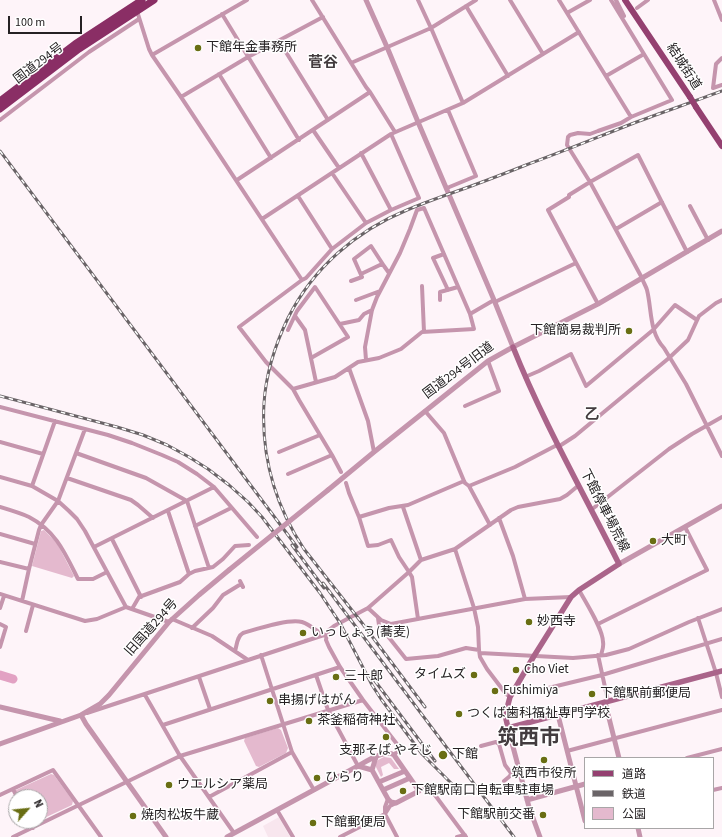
<!DOCTYPE html>
<meta charset="utf-8">
<style>
body{margin:0}
#map{position:relative;width:722px;height:837px;overflow:hidden;background:#fef4f9;font-family:"Source Sans 3","Noto Sans JP",sans-serif}
canvas{display:block}
.legend{position:absolute;left:584px;top:757px;width:130px;height:72px;box-sizing:border-box;background:#fff;border:1px solid #a8a6a7;margin:0;padding:5px 7px;list-style:none;font-size:12px;color:#252123}
.legend li{display:flex;align-items:center;gap:8px;height:20px}
.legend b{width:20px;border:1px solid #a8a6a7}
.north{position:absolute;left:8px;top:789px;width:40px;height:40px;box-sizing:border-box;background:#fff;border:1px solid #a8a6a7;border-radius:50%;rotate:63deg;font-size:11px;font-weight:700;line-height:16px;text-align:center;color:#252123}
.north::after{content:'';display:block;margin:auto;width:14px;height:18px;background:#696e13;clip-path:polygon(50% 0,100% 100%,50% 72%,0 100%)}
.scale{position:absolute;left:8px;top:16px;width:74px;height:18px;box-sizing:border-box;border:2px solid #252123;border-top:0;padding-left:5px;font-size:12px;line-height:14px;white-space:nowrap;color:#252123;-webkit-text-stroke:3px #fff;paint-order:stroke}
</style>
<div id="map">
<canvas width="722" height="837"></canvas>
<ul class="legend">
<li><b style="height:5px;background:#944070"></b>道路</li>
<li><b style="height:5px;background:#6a6467"></b>鉄道</li>
<li><b style="height:11px;background:#e4b9ce"></b>公園</li>
</ul>
<div class="north">N</div>
<div class="scale">100 m</div>
</div>
<script>
const context = document.querySelector('canvas').getContext('2d');
context.lineJoin = 'round';
function fill(path, color) { context.fillStyle = color; context.fill(path, 'evenodd'); }
function trace(path, color, width, dash) { context.strokeStyle = color; context.lineWidth = width; context.lineCap = dash ? 'butt' : 'round'; context.setLineDash(dash || []); context.stroke(path); }
function write(font, color, halo, rows, align = 'center') {
  context.font = font + ' "Source Sans 3","Noto Sans JP",sans-serif'; context.lineWidth = 3; context.setLineDash([]); context.textBaseline = 'middle'; context.strokeStyle = halo; context.fillStyle = color; for (const [text, x, y, turn = 0] of rows) {
    context.save(); context.translate(x, y); context.rotate((+turn || 0) * Math.PI / 180); context.textAlign = isNaN(turn) ? turn : align; if (halo) context.strokeText(text, 0, 0); context.fillText(text, 0, 0); context.restore();
  }
}
fill(new Path2D(`
 M279,817l11,20h-22l-5,-11z`), '#f8e6ee');
fill(new Path2D(`
 M44,530l13,13 17,33 -2,2 -40,-12 9,-35z
 M278,728l3,2 7,18 -2,5 -27,14 -3,-1 -12,-25 1,-3z
 M384,757l7,1 8,11h-5l-5,-6 -8,4 2,8 -2,2 -6,-12 3,-5z
 M51,774l3,1 19,26 -1,4 -32,15v-23h-22l-2,-5v-2z`), '#e4b9ce');
trace(new Path2D(`
 M0,675l13,4`), '#e2a1c3', 9);
trace(new Path2D(`
 M312,0l54,87 4,5 25,40
 M418,0l13,28 32,75
 M510,0l33,54
 M559,0l72,117
 M611,0l61,100 -41,17 -10,6 -23,8 -8,3 -12,-1 -8,2 -2,2 -1,8 23,37 52,96c1,4 4,8 5,12 5,20 2,42 17,58l22,36 36,72
 M616,0l8,16
 M714,0l8,20
 M466,6l42,70
 M637,8l11,-8
 M137,11l12,38 3,6 29,42 121,183
 M567,13l23,-13
 M222,14l77,126
 M279,41l49,79
 M152,55l95,-55
 M722,58l-6,6 -3,24 9,-3
 M351,63l80,-35 45,-28
 M219,74l52,84
 M606,76l38,-22
 M181,97l67,-40 75,-40
 M0,120l89,-68 50,-33
 M313,130l26,38
 M361,153l30,57
 M332,173l34,50
 M237,180l133,-88
 M447,188l29,-12 -28,-66
 M298,196l34,53
 M690,206l18,34
 M262,219l129,-85 72,-31 116,-71
 M616,229l46,-27
 M444,254l-11,4 15,32
 M361,274l21,-10
 M351,281l11,-4 -8,-18 17,-13 13,20 5,7
 M422,286l2,46
 M356,300l24,-9
 M440,300v-8l18,-5
 M495,302l81,-39
 M598,304l-50,-94 21,-13v-2l21,-13 48,-27 49,97
 M470,314l24,-14
 M295,316l10,14 11,52
 M340,324l19,-4 5,-6 8,-4
 M288,330l9,-19 18,-24 33,50 -37,21
 M349,368l19,53 6,31
 M525,377l14,-6 32,-17 15,32 67,-56 22,-25 22,15
 M293,389l42,-12 23,-15 21,-4 22,-9 21,-17 52,-3 -4,-15 -46,-106 -7,2 -7,19 -10,24 -23,44 -5,13 -7,37 1,13
 M465,406l34,-15 -11,-30
 M0,407l108,28 24,8 30,12 16,7 19,12 17,13 43,50
 M425,411l19,22 20,48 1,2 4,3 21,39
 M0,442l43,12
 M558,447l17,-11 94,-78 19,-18 11,-24 17,-13 6,-3
 M279,452l41,-17
 M76,453l70,25 41,23 22,67
 M341,472l-9,-17 -33,-55 -6,-11 -27,-27 -27,-35 63,-47 4,-2 26,-29 34,-26 25,-13 28,-12 -28,-64
 M288,474l44,-19
 M0,477l32,9 26,15 11,10 8,8 8,12 41,76
 M67,478l64,22 7,5 15,13
 M346,483l3,10 10,24 9,29 10,-1 13,-5 8,17 10,15 3,5 6,42
 M32,486l23,-65
 M469,486l46,-19 42,-22
 M0,507c10,3 20,6 29,10 27,14 36,36 49,62h15l14,-7
 M403,507l18,53
 M591,510l78,-61 23,-15 30,-17
 M168,511l21,63
 M359,517l30,-9 19,-3 56,-24
 M499,518l14,38 12,43
 M195,526l36,-18
 M0,534l35,10
 M112,539l29,58
 M94,547l120,-60
 M455,549l19,59 4,19 1,23 1,7 7,12 19,25 4,3
 M0,562l29,7 10,-39 2,-5 17,-24 27,-72
 M240,581l3,6
 M579,590c7,13 24,39 24,52 1,5 -1,9 -2,13
 M0,594l85,27 12,-2 29,-12 43,15
 M22,601l7,-32
 M0,608l4,-12
 M368,608l13,12 10,4 134,-25 46,-2
 M132,609l7,-12 41,-15 9,-8 6,-3 18,-4 10,-8 12,-13 14,-1
 M378,618l1,7 27,34 32,-3 28,-8 13,2
 M698,618l18,55 6,24
 M172,619l40,17 36,24
 M0,624l6,3 -6,20
 M598,624l109,-54 -22,-43
 M192,628l21,-20 10,-13 18,-11
 M26,631l7,-26
 M327,634l-1,6 3,7 11,20 23,33 37,48 -6,7
 M235,651c2,-6 2,-15 8,-18 14,-4 46,-15 59,-11 7,2 15,9 21,13
 M480,653l93,5 33,-3 23,-6 60,-27 33,-13
 M261,655l31,97 22,38
 M598,655l10,46
 M316,675l12,35 30,56
 M199,677l11,32
 M513,692l23,-1 66,-16 120,-36
 M145,695l35,61 54,77
 M87,713l240,-79 2,-4 5,-4 34,-18 41,-36 12,-12 34,-11 56,-39 7,-3 42,-8 7,-4 12,-10
 M163,725l177,-58
 M481,746l15,-4 3,2 6,21 6,8 -1,3 -6,5
 M567,751l155,-41
 M687,758l35,-9
 M13,789l4,8
 M713,790l9,-2
 M419,791l10,-4 37,50
 M0,795l53,-25 48,67
 M209,797l83,-45
 M388,799l-3,8v7l12,23
 M277,810l16,27
 M29,821l4,7
 M13,837l167,-81 183,-56
 M340,837l45,-23 5,-8 6,-3
 M457,837l8,-2`), '#c595ad', 4);
trace(new Path2D(`
 M366,0l21,47 31,75 76,178 19,47
 M328,490l46,-38 114,-91 25,-14 85,-43 124,-73
 M619,564l103,-58
 M605,702l14,56
 M0,707l60,14
 M81,715l5,9 80,113
 M558,715l27,106
 M508,728l21,79 11,30
 M0,744l81,-29 19,-11 9,-9 60,-73 30,-27 30,-25
 M372,770l4,-13
 M379,782l26,-11
 M383,790l5,9 3,3 5,1 23,-12 -9,-13
 M527,800l58,-16
 M638,828l2,9
 M227,837l131,-71c9,-5 27,-17 36,-11l16,23 -27,12 -11,-20 -14,-4`), '#c595ad', 5);
trace(new Path2D(`
 M513,347c30,75 70,145 106,217l-40,26 -8,7 -37,59 -24,41 -4,15v7l2,9 214,-57`), '#aa648a', 5.5);
trace(new Path2D(`
 M625,0l65,97
 M696,107l26,39`), '#944070', 6);
trace(new Path2D(`
 M0,101l75,-57 67,-44
 M0,109l79,-60 75,-49`), '#8a2e65', 7);
const rail = new Path2D(`
 M0,151l297,396
 M0,396l117,31 26,8 24,10 22,12 19,12 21,16 19,17 14,15 58,76 20,30 32,62 9,14 41,55 33,33
 M292,545l32,43
 M323,583l191,254
 M375,681l60,80
 M425,707l-63,-84 -58,-74c-29,-44 -43,-94 -40,-146 2,-30 11,-58 24,-85 25,-50 68,-87 119,-108 14,-6 28,-11 42,-16 26,-9 52,-19 77,-29 36,-13 72,-28 108,-42 29,-11 59,-21 88,-32`);
trace(rail, '#6a6467', 3);
trace(rail, '#fff', 1.5, [4.5]);
trace(new Path2D(`
 M229,570l99,-80`), '#c595ad', 5);
trace(new Path2D(`
 M690,97l6,10`), '#944070', 6);
for (const [x, y, r, color] of [
 [198,48,4,"#696e13"],
 [629,331,4,"#696e13"],
 [653,541,4,"#696e13"],
 [529,622,4,"#696e13"],
 [303,633,4,"#696e13"],
 [516,670,4,"#696e13"],
 [474,675,4,"#696e13"],
 [336,677,4,"#696e13"],
 [495,691,4,"#696e13"],
 [592,694,4,"#696e13"],
 [270,701,4,"#696e13"],
 [459,714,4,"#696e13"],
 [309,721,4,"#696e13"],
 [386,737,4,"#696e13"],
 [443,755,5,"#696e13"],
 [544,760,4,"#696e13"],
 [317,778,4,"#696e13"],
 [169,785,4,"#696e13"],
 [403,791,4,"#696e13"],
 [543,815,4,"#696e13"],
 [133,816,4,"#696e13"],
 [313,823,4,"#696e13"]
]) { const dot = new Path2D(); dot.arc(x, y, r, 0, 2 * Math.PI); context.fillStyle = color; context.fill(dot); trace(dot, '#fff', 1.5); }
write('13px', '#252123', '#fff', [
 ["下館年金事務所",206,48],
 ["下館簡易裁判所",621,331,"right"],
 ["大町",661,541],
 ["妙西寺",537,622],
 ["いっしょう(蕎麦)",311,633],
 ["Cho Viet",524,670],
 ["タイムズ",466,675,"right"],
 ["三十郎",344,677],
 ["Fushimiya",503,691],
 ["下館駅前郵便局",600,694],
 ["串揚げはがん",278,701],
 ["つくば歯科福祉専門学校",467,714],
 ["茶釜稲荷神社",317,721],
 ["支那そば やそじ",386,751,"center"],
 ["下館",452,755],
 ["筑西市役所",544,774,"center"],
 ["ひらり",325,778],
 ["ウエルシア薬局",177,785],
 ["下館駅南口自転車駐車場",411,791],
 ["下館駅前交番",535,815,"right"],
 ["焼肉松坂牛蔵",141,816],
 ["下館郵便局",321,823]
], 'left');
write('13px', '#252123', '#fff', [
 ["国道294号",39,64,-37],
 ["結城街道",683,67,57],
 ["国道294号旧道",459,371,-37],
 ["下館停車場荒線",604,511,63],
 ["旧国道294号",152,628,-48]
]);
write('bold 15px', '#433c3f', '#fff', [
 ["菅谷",323,64],
 ["乙",592,416]
]);
write('bold 21px', '#433c3f', '#fff', [
 ["筑西市",529,739]
]);
</script>
